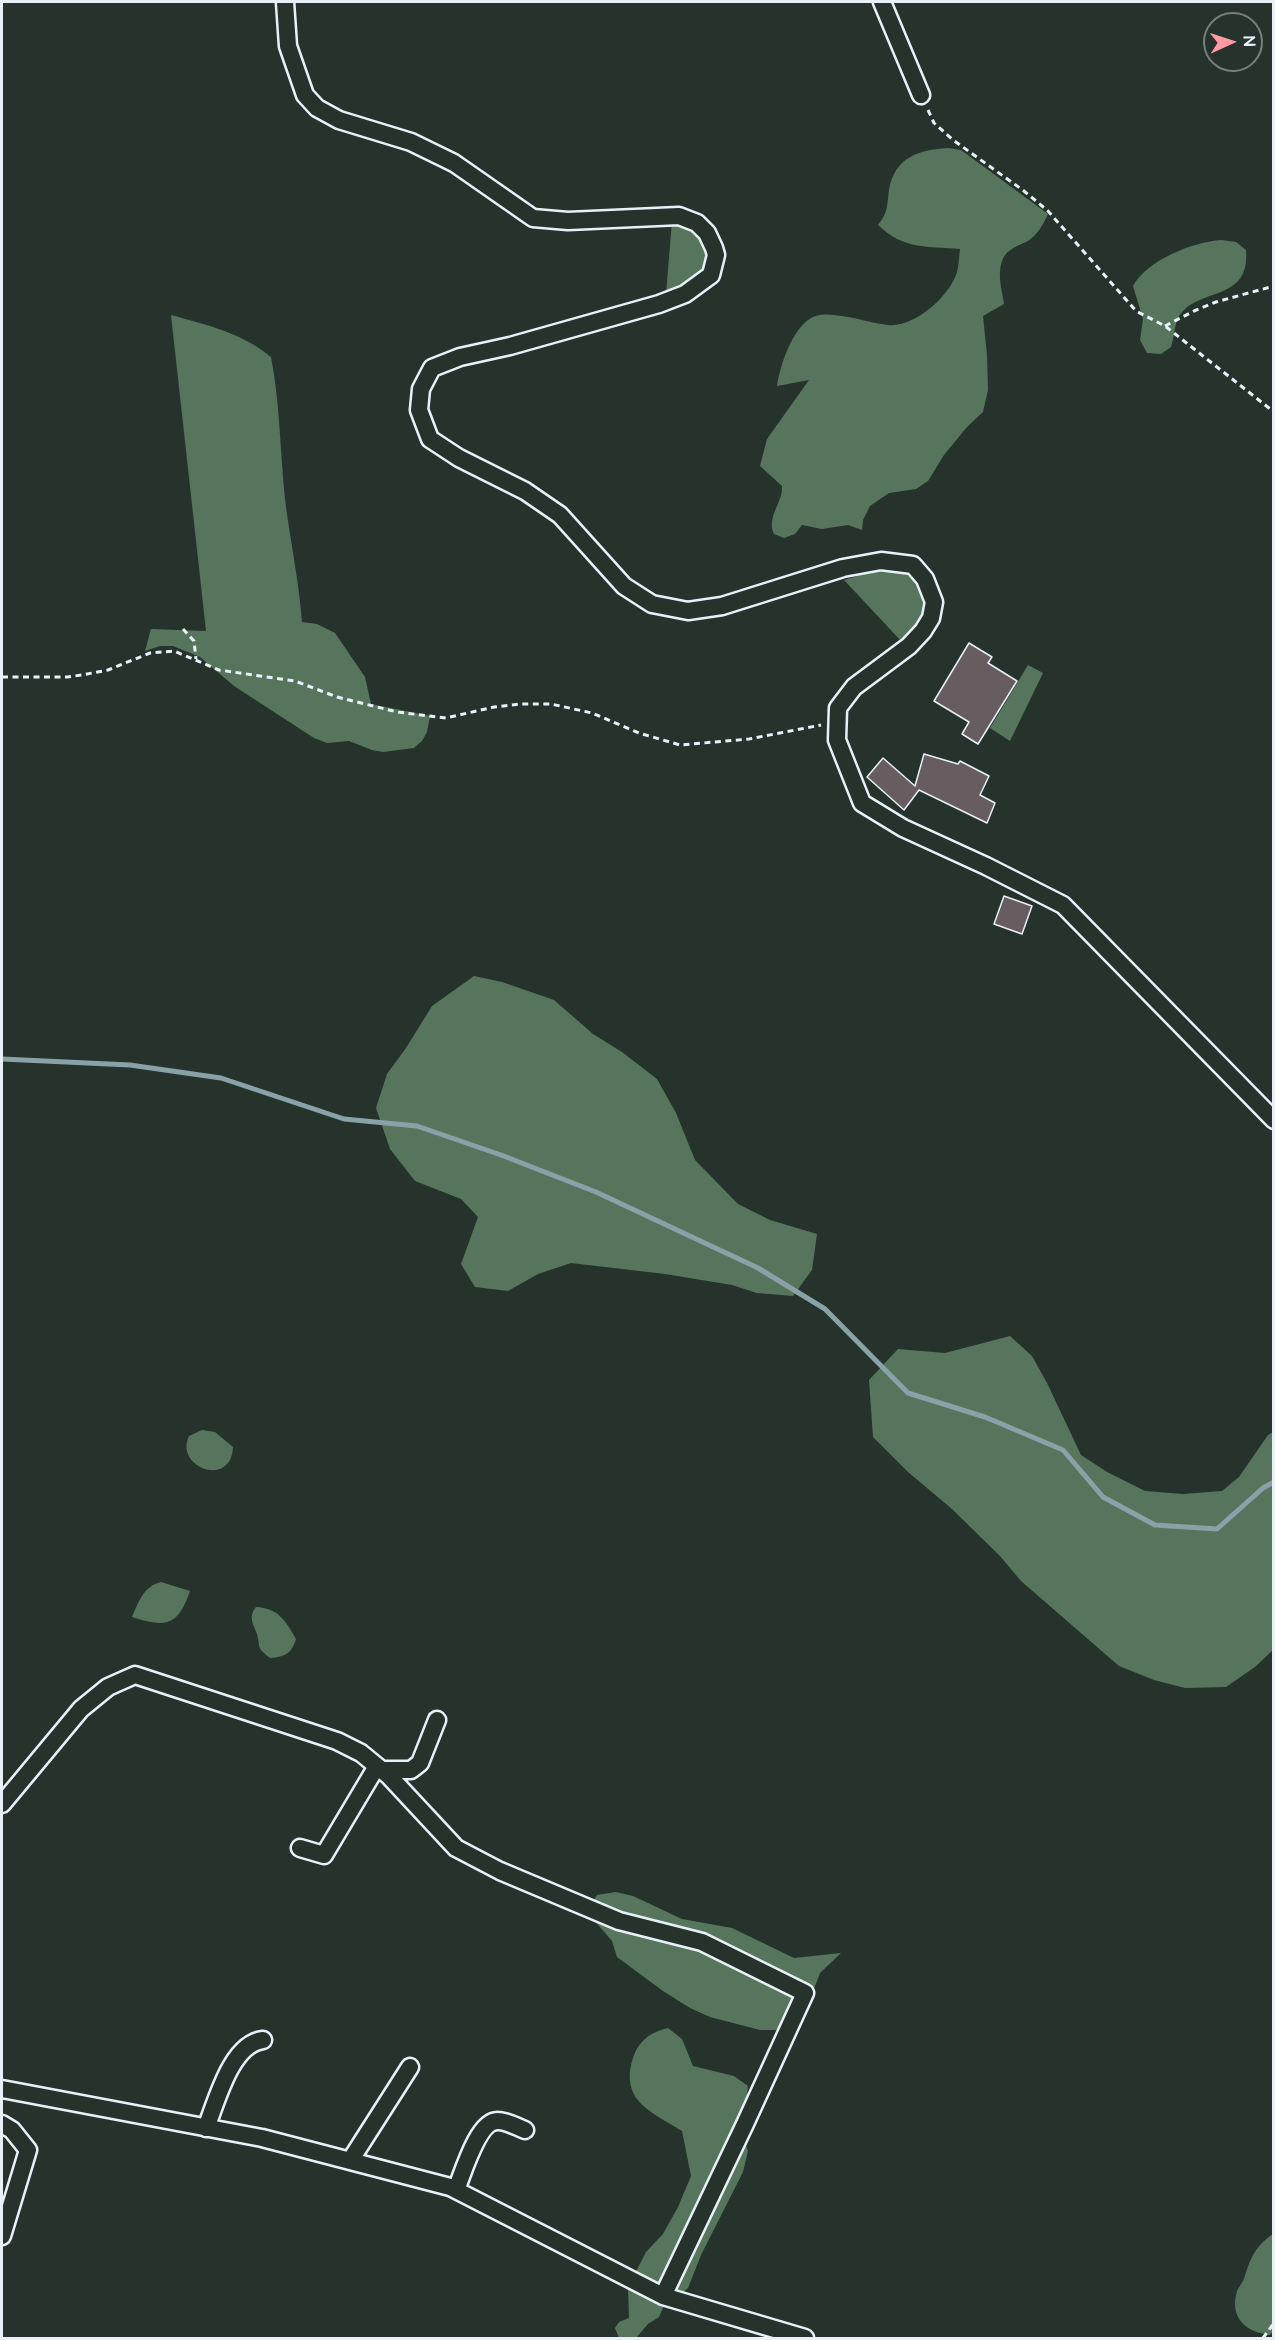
<!DOCTYPE html>
<style>
body{margin:0}
#map{position:relative;width:1275px;height:2340px;overflow:hidden;background:#26332d;font-family:"Architects Daughter",sans-serif}
canvas{display:block}
.frame{position:absolute;inset:0;border:3px solid #e8f1f8;pointer-events:none}
.north{position:absolute;left:1203px;top:12px;width:60px;height:60px;box-sizing:border-box;background:#26332d;border:2px solid #747f7e;border-radius:50%;rotate:87deg;font-size:16px;font-weight:700;line-height:24px;text-align:center;color:#e8f1f8}
.north::after{content:'';display:block;margin:auto;width:21px;height:27px;background:#ff9aa2;clip-path:polygon(50% 0,100% 100%,50% 72%,0 100%)}
</style>
<div id="map">
<canvas width="1275" height="2340"></canvas>
<div class="frame"></div>
<div class="north">N</div>
</div>
<script>
const context = document.querySelector('canvas').getContext('2d');
context.lineJoin = 'round';
function fill(path, color) { context.fillStyle = color; context.fill(path, 'evenodd'); }
function trace(path, color, width, dash) { context.strokeStyle = color; context.lineWidth = width; context.lineCap = dash ? 'butt' : 'round'; context.setLineDash(dash || []); context.stroke(path); }
fill(new Path2D(`
 M948,148l13,2 87,64c-5,11 -10,20 -20,27 -10,5 -22,8 -26,20 -5,14 0,29 2,43l-21,12 4,39 1,35 -5,22 -16,15 -23,28 -16,26 -12,8 -27,4 -19,13 -7,14 -1,10 -14,-5 -26,4 -20,-4 -7,9 -11,4 -10,-4c-8,-17 9,-31 8,-48l-22,-20 7,-27 42,-59 -32,6c3,-21 18,-68 43,-71 18,-3 49,8 68,10 26,3 62,-29 69,-53 2,-7 2,-16 3,-23 -33,-3 -56,1 -82,-24 10,-12 9,-20 11,-35 6,-33 29,-40 59,-42z
 M672,221c7,3 15,6 21,11 15,12 19,33 3,46 -8,7 -20,11 -30,16z
 M1221,240l15,2 10,8c4,49 -40,38 -63,61 -9,8 -8,24 -12,36l-10,7 -14,-1 -7,-13 3,-21 -10,-33c14,-26 60,-44 88,-46z
 M171,315c36,10 71,18 100,42 9,46 9,94 14,142 5,41 14,82 17,123l15,2 18,9 30,44 6,27 59,12 -3,16 -5,9 -8,7 -31,4 -11,-2 -23,-9 -22,2 -13,-5 -80,-52 -34,-29 -27,-11h-13l-15,5 6,-22 55,2z
 M884,568c22,0 31,8 44,26l-6,28 -20,20 -58,-62z
 M1028,665l15,8 -33,68 -20,-13z
 M474,976l28,6 52,18 39,34 29,18 35,27 19,34 19,47 43,44 32,16 47,14 -5,36 -19,26 -36,-3 -25,-8 -67,-11 -94,-11 -33,11 -30,17 -33,-4 -14,-23 17,-47 -17,-18 -46,-18 -25,-32 -14,-41 11,-34 19,-26 26,-42z
 M1010,1336l22,20 15,27 34,72 26,17 38,19 38,3 39,-3 17,-14 29,-42 5,-3v218l-18,17 -29,20 -41,1 -31,-8 -35,-14 -98,-85 -21,-25 -48,-47 -44,-37 -35,-35 -4,-57 29,-31 47,4z
 M202,1430l13,2 18,15c-2,42 -59,20 -44,-11z
 M161,1582l29,9c-12,35 -24,37 -58,26 7,-16 12,-31 29,-35z
 M256,1607c22,1 30,14 40,32 -4,14 -11,18 -26,19 -15,-12 -9,-10 -13,-24 -4,-11 -9,-17 -1,-27z
 M616,1892l17,4 49,23 50,9 62,30 47,-5 -21,20 -13,34 -6,10 -24,13h-17l-50,-13 -20,-9 -27,-17 -46,-34 -5,-16 -25,-29 10,-17z
 M668,2028l14,11 11,27 41,10 14,10 -5,51 5,14 -5,21 -42,83 -13,33 -9,8 -14,7 -6,14 -11,7 -12,14h-17l-4,-10 4,-6 10,-4 -1,-31 18,-35 17,-18 15,-27 13,-31 -9,-45c-32,-20 -64,-31 -48,-76 5,-15 19,-24 34,-27z
 M1273,2234l1,96 -4,5c-24,-3 -41,-17 -33,-44 2,-4 5,-8 7,-12 6,-20 11,-33 29,-45z`), '#57755d');
trace(new Path2D(`
 M2,1059l128,6 91,13 123,41 73,7 84,29 95,37 162,76 67,41 83,84 77,24 78,33 40,47 52,28 62,4 46,-41 11,-6`), '#8aa1a7', 5);
const building = new Path2D(`
 M969,643l23,14 -4,6 29,18 -39,63 -16,-10 7,-12 -35,-21z
 M924,754l34,10 2,-3 29,15 -9,19 15,8 -8,20 -68,-33 -15,20 -37,-33 16,-19 32,28z
 M1004,896l28,10 -10,28 -28,-10z`);
fill(building, '#675c5f');
trace(building, '#e8f1f8', 1.5);
const minor = new Path2D(`
 M285,2l3,44 17,49 12,13 22,12 72,22 43,21 79,55 35,3 111,-5 18,7 10,10 7,15 2,7 -5,20 -26,19 -26,10 -149,42 -50,11 -28,11 -11,21 -2,21 11,29 29,19 66,33 35,24 64,71 28,18 36,7 34,-5 121,-38 38,-7 32,4 12,14 9,23 -3,16 -8,13 -14,15 -55,41 -16,21 -1,32 25,63 41,25 83,38 77,39 211,215
 M882,2l39,93
 M382,1770h29l9,-7 17,-43
 M2,1804l79,-95 27,-22 27,-12 202,66 24,12 28,23 67,72 44,23 119,50 83,21 103,51 -60,131 -82,172
 M300,1848l24,7 53,-89
 M2,2089l260,49 188,49 213,109 142,42
 M2,2124l10,6 16,20 -26,86
 M206,2128c11,-28 25,-84 57,-88
 M350,2161l60,-94
 M456,2190c7,-17 22,-70 42,-69 9,0 19,6 27,9`);
trace(minor, '#e8f1f8', 21);
trace(new Path2D(`
 M928,110l6,13 19,17 71,51 24,20 88,100 29,15 109,86
 M1165,326l29,-15 22,-9 58,-16
 M183,629l11,12 2,18
 M2,677h65l15,-2 26,-5 42,-17 24,-2 45,19 76,11 42,16 60,15 49,6 48,-11 27,-3h30l41,9 47,20 41,12 69,-6 72,-14
 M1263,2338l11,-15`), '#e8f1f8', 3, [6, 4.5]);
trace(minor, '#26332d', 16);
</script>
